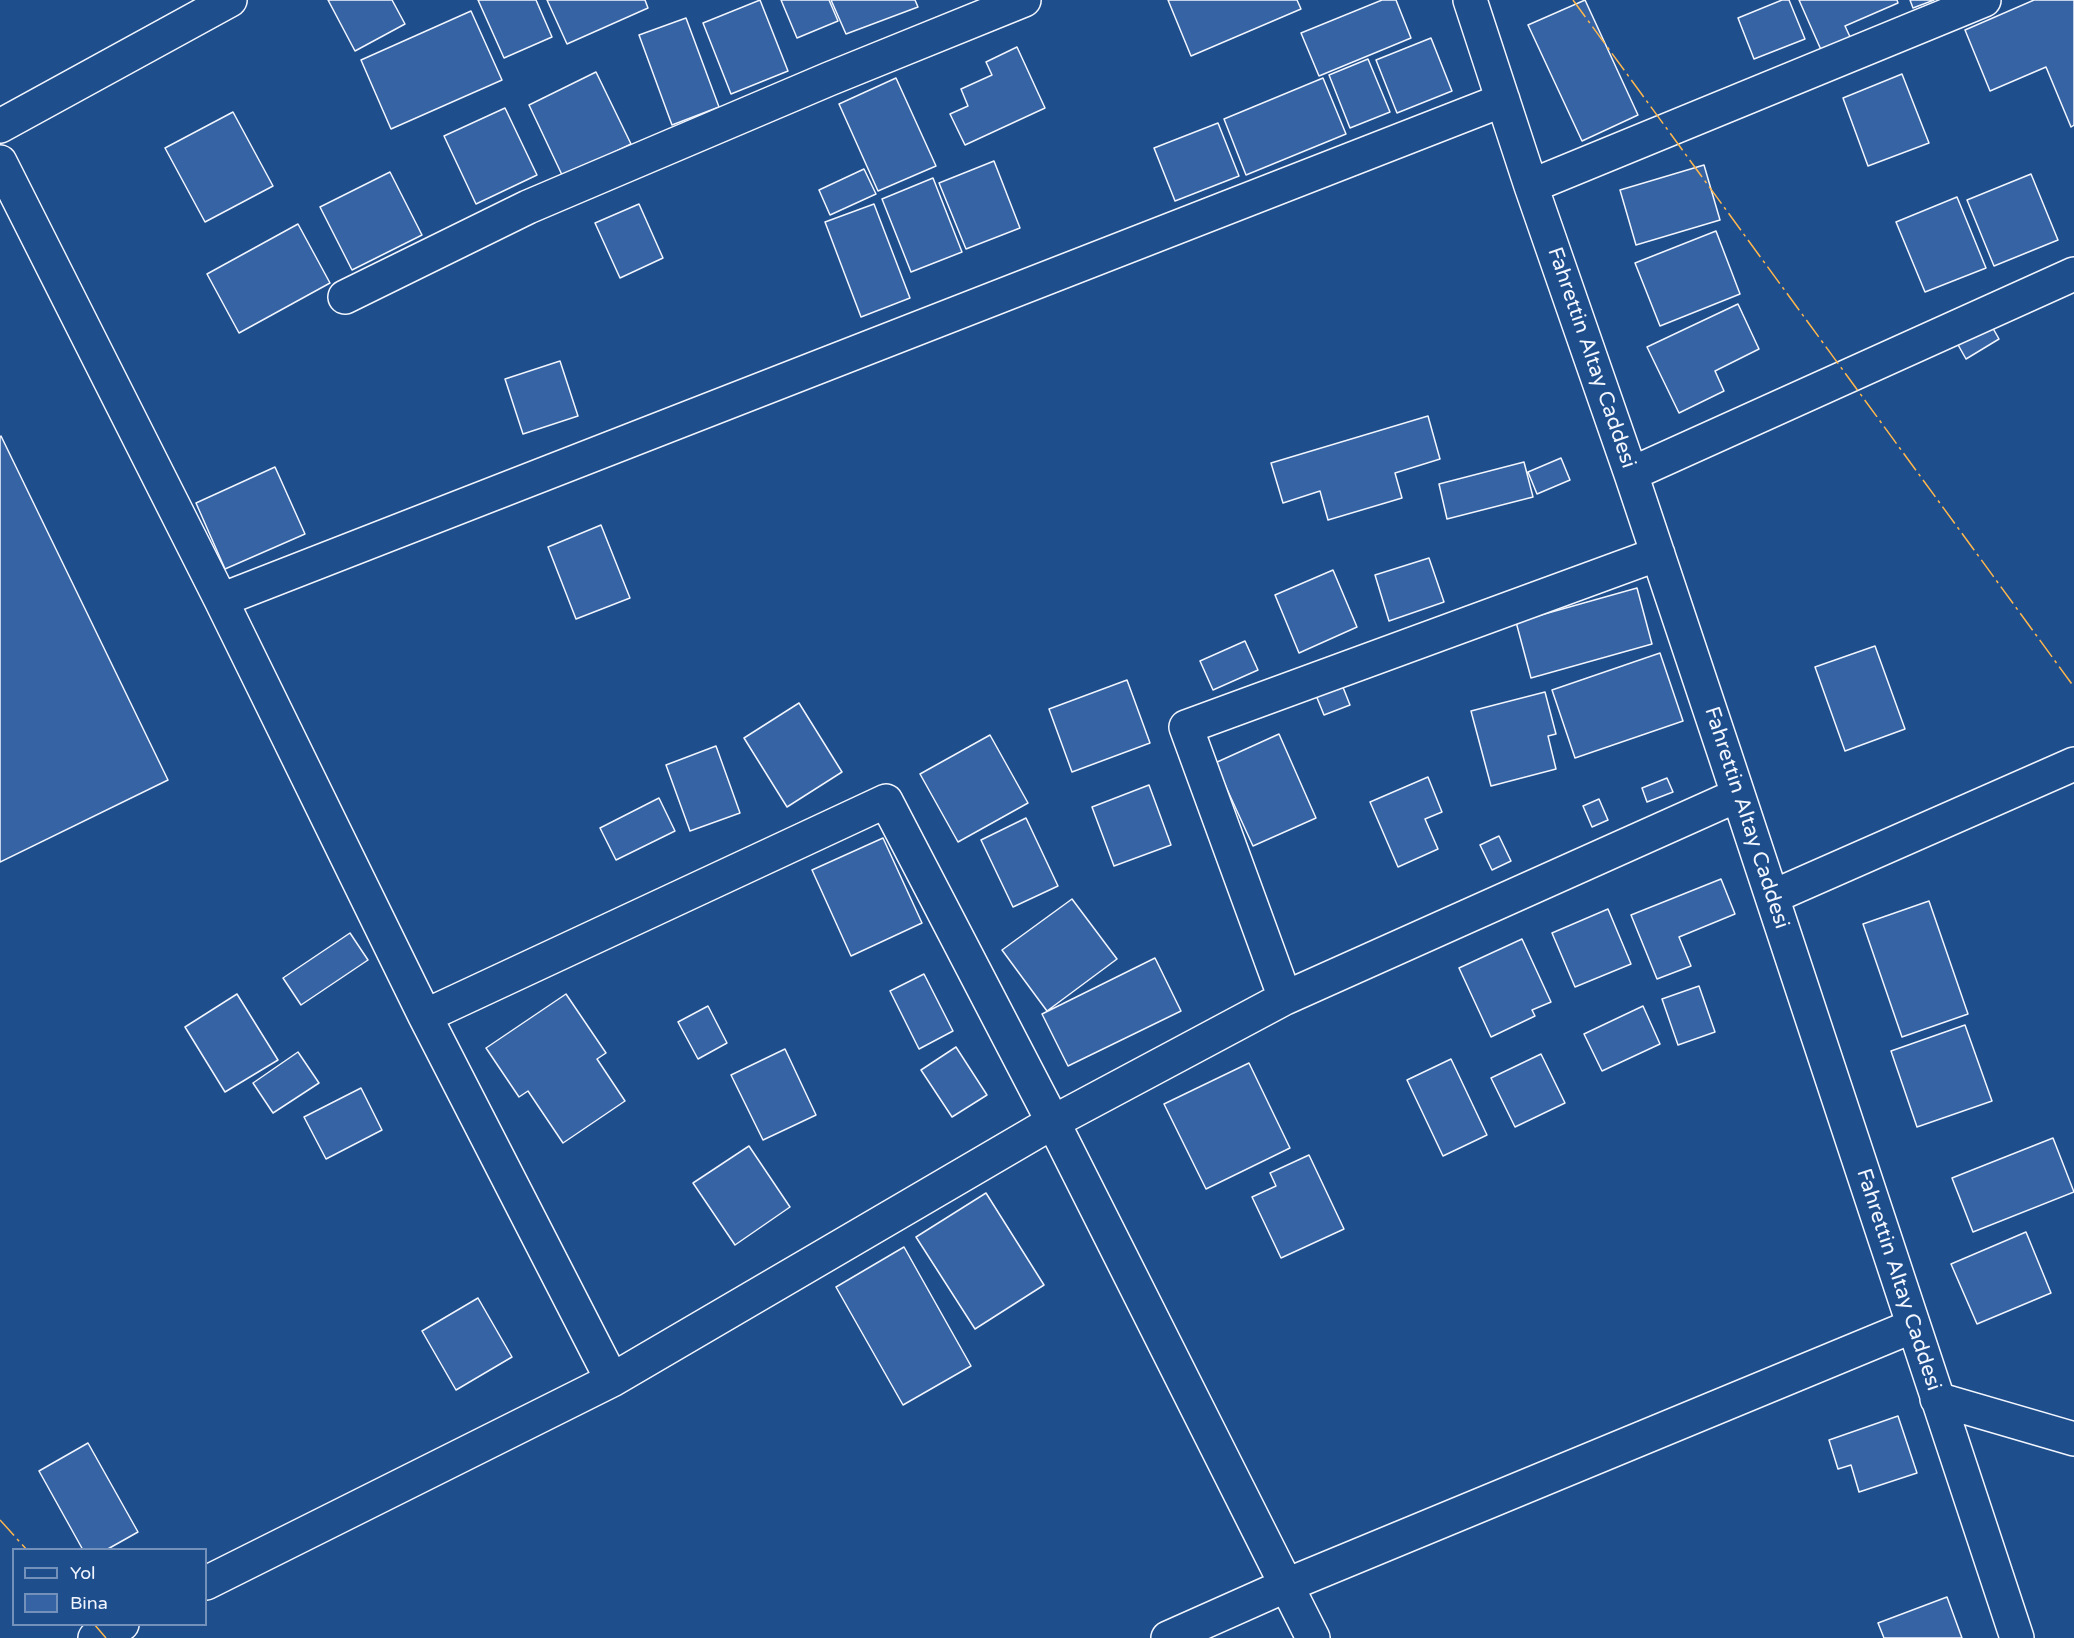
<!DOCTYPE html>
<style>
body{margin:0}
#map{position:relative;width:2074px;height:1638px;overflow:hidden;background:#1f4e8c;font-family:"Varela Round",sans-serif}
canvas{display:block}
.legend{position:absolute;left:12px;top:1548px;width:195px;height:78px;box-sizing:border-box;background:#1f4e8c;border:2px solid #7391ba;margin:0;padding:8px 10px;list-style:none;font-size:18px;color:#f2f6ff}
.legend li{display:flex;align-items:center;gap:12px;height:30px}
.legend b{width:30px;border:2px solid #7391ba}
</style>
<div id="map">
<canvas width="2074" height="1638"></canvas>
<ul class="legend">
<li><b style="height:8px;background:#1f4e8c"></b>Yol</li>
<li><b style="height:16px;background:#3563a3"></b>Bina</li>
</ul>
</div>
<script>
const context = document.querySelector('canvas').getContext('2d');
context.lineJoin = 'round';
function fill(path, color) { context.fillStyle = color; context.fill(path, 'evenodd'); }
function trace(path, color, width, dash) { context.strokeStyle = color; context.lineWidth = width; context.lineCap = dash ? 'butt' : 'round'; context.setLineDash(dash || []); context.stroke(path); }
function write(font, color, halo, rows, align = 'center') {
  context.font = font + ' "Varela Round",sans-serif'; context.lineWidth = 4.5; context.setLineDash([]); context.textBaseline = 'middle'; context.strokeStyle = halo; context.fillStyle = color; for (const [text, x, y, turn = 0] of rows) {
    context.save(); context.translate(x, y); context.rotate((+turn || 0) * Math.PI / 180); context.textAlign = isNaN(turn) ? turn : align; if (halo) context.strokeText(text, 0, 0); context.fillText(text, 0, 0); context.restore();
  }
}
const building = new Path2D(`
 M328,0h64l13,24 -50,27z
 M478,0h58l16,37 -48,21z
 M547,0h98l3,8 -81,36z
 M760,0l28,71 -57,23 -28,-71z
 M781,0h48l9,21 -41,17z
 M831,0h84l3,7 -72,27z
 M1168,0h129l4,9 -110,47z
 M1382,0h14l15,38 -92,38 -18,-43z
 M1585,0l53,115 -56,26 -54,-116z
 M1782,0h7l16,39 -51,20 -16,-41z
 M1799,0h98l1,3 -53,23 6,13 -29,13z
 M1910,0h24l-21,8z
 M2034,0h40v125l-3,2 -25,-60 -56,24 -25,-61z
 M471,11l31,69 -111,49 -30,-69z
 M686,18l33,89 -47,18 -33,-90z
 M1431,38l21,53 -55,22 -21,-53z
 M1017,47l28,61 -80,37 -15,-31 18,-8 -7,-17 31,-14 -6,-13z
 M1368,59l22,53 -40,16 -21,-53z
 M596,72l35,72 -68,33 -34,-72z
 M1902,74l27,69 -61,23 -25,-68z
 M896,78l40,88 -58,25 -39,-87z
 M1323,78l23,56 -100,41 -22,-56z
 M505,108l32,67 -61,29 -32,-68z
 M233,112l40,74 -68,36 -40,-74z
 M1218,123l21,53 -64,25 -21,-53z
 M994,161l26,67 -54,21 -27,-66z
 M1704,165l16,55 -84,25 -16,-55z
 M864,169l12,25 -46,21 -11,-25z
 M390,172l32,63 -70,35 -32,-63z
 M2031,174l27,66 -64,26 -27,-66z
 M933,178l29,74 -51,20 -29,-73z
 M1957,197l29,71 -61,24 -29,-70z
 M639,204l24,54 -43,20 -25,-55z
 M874,204l36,94 -49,19 -36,-95z
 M298,224l32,59 -91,50 -32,-59z
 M1716,231l24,63 -80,32 -25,-63z
 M1738,304l21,45 -44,22 9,20 -45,22 -32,-66z
 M1990,323l9,16 -33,20 -9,-16z
 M560,361l18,55 -55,18 -18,-55z
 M1428,416l12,43 -45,14 7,25 -74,22 -8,-29 -37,12 -12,-40z
 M1,436l167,344 -168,82v-425z
 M1561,458l9,22 -33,14 -9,-22z
 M1524,462l9,35 -86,22 -8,-35z
 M275,467l30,67 -80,35 -29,-66z
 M601,525l29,73 -54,21 -28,-72z
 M1429,558l15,44 -55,19 -14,-46z
 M1333,570l24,57 -58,26 -24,-58z
 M1637,588l15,56 -121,34 -15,-56z
 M1245,641l13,29 -45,20 -13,-29z
 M1875,646l30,83 -60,22 -30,-84z
 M1660,653l23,68 -108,37 -23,-68z
 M1337,672l13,33 -26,10 -13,-32z
 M1127,680l23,63 -78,29 -23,-63z
 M1545,692l11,42 -8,2 8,33 -65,17 -20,-75z
 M799,703l43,69 -55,35 -43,-69z
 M1279,734l37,84 -63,28 -38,-83z
 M990,735l38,68 -70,39 -38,-68z
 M716,746l24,67 -50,18 -24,-66z
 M1428,777l14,35 -17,7 13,30 -40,18 -28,-65z
 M1667,778l6,14 -26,10 -5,-14z
 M1149,785l22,60 -57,21 -22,-59z
 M659,798l16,33 -59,29 -16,-32z
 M1599,799l9,21 -16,7 -9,-21z
 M1026,818l32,68 -45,21 -32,-67z
 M1499,836l12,25 -19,9 -12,-25z
 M883,838l39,85 -71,33 -39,-86z
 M1721,879l14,35 -56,23 12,29 -34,13 -26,-64z
 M1072,899l45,60 -70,52 -45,-61z
 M1929,901l39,113 -66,23 -39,-113z
 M1608,909l23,55 -56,23 -23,-54z
 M350,933l18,27 -67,45 -18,-27z
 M1522,939l29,63 -19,8 3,6 -44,21 -32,-69z
 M1155,958l26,53 -113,55 -26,-52z
 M924,974l29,57 -34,18 -29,-58z
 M1699,986l16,46 -37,13 -16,-46z
 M237,994l41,66 -53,32 -40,-65z
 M566,994l40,59 -9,6 28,42 -62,42 -35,-52 -9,6 -33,-49z
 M708,1006l19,37 -29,16 -20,-37z
 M1643,1006l17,38 -58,27 -18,-37z
 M1965,1025l27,76 -75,26 -26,-76z
 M956,1047l31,48 -35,22 -31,-47z
 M785,1049l31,66 -53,25 -32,-65z
 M298,1052l21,31 -46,30 -20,-30z
 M1541,1054l24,49 -50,24 -24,-49z
 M1451,1059l36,76 -44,21 -36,-76z
 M1249,1063l41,85 -84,41 -42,-85z
 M361,1088l21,42 -56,29 -22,-42z
 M2053,1138l21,54 -101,40 -21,-54z
 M749,1146l41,61 -55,38 -42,-62z
 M1309,1155l35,74 -63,29 -29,-61 24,-11 -6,-13z
 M986,1193l58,92 -69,44 -59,-92z
 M2026,1232l25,61 -74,31 -26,-60z
 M904,1247l67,119 -68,39 -67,-118z
 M478,1298l34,59 -56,33 -34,-59z
 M1898,1416l19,57 -58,19 -8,-27 -13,4 -9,-29z
 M88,1443l50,89 -32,18h-23l-44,-79z
 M1947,1597l15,41h-78l-6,-15z`);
fill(building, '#3563a3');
trace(building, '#f2f6ff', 1.5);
const minor = new Path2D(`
 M1470,0l61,186 100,288 93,278 293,886
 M0,126l230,-126
 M0,162l221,438 204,416
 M1531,186l453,-186
 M345,297l183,-90 301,-128 195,-79
 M1631,474l443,-200
 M221,600l1282,-500
 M1772,897l302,-133
 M1285,998l-99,-271 472,-173
 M612,1380l-187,-364 461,-215 167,321 260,516
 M1937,1399l137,40
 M206,1583l406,-203 441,-258 232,-124 453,-203
 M95,1638l27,-14
 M1168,1638l119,-53 626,-259`);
trace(minor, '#f2f6ff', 36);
trace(minor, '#1f4e8c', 33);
trace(new Path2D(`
 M1573,0l501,687
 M0,1520l27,30
 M94,1624l12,14`), '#ffb74d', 1.5, [21, 4.5, 3, 4.5]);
write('21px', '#f2f6ff', '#1f4e8c', [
 ["Fahrettin Altay Caddesi",1591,358,71],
 ["Fahrettin Altay Caddesi",1746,818,72],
 ["Fahrettin Altay Caddesi",1898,1280,72]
]);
</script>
